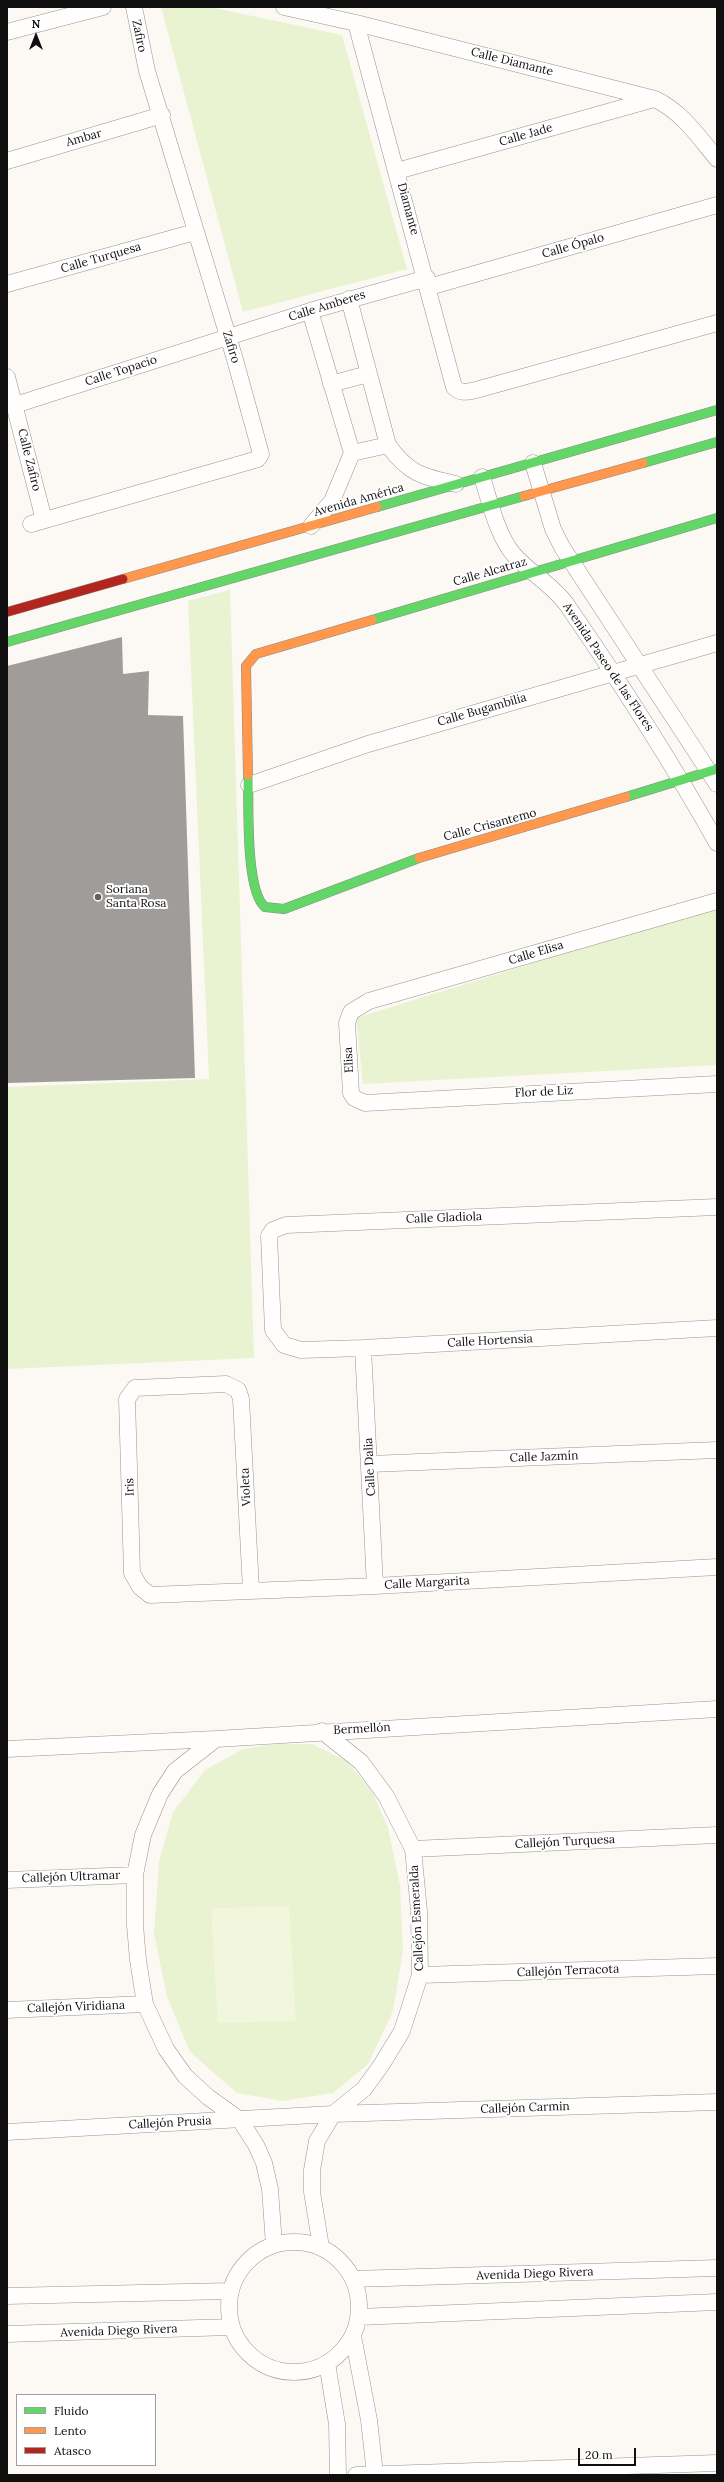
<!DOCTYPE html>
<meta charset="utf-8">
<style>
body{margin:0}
#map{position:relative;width:724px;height:2482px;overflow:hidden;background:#fcf9f4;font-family:Lora,serif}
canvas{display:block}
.frame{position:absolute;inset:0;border:8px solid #0f0f0f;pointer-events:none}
.legend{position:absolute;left:16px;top:2394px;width:140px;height:72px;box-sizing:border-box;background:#fff;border:1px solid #9f9f9f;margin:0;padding:5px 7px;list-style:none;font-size:12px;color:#0f0f0f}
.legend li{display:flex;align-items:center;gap:8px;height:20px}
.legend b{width:20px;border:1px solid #9f9f9f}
.north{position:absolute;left:16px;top:16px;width:40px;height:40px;-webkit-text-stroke:3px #fff;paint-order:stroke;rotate:0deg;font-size:11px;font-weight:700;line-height:16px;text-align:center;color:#0f0f0f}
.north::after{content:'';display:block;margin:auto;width:14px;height:18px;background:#0f0f0f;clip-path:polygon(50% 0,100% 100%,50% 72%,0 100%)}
.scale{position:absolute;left:578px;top:2448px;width:58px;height:18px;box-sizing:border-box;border:2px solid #0f0f0f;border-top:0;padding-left:5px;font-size:12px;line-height:14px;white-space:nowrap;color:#0f0f0f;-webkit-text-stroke:3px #fff;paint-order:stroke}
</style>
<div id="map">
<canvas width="724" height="2482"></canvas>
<div class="frame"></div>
<ul class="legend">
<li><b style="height:5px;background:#63d668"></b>Fluido</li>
<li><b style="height:5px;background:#ff974d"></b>Lento</li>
<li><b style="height:5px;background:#b3261e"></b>Atasco</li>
</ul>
<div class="north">N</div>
<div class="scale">20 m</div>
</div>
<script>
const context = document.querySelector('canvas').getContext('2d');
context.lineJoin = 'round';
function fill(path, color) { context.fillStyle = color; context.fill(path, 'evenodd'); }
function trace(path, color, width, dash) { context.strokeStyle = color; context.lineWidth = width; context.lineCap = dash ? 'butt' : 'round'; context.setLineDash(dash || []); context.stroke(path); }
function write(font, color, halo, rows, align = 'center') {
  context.font = font + ' Lora,serif'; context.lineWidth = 4; context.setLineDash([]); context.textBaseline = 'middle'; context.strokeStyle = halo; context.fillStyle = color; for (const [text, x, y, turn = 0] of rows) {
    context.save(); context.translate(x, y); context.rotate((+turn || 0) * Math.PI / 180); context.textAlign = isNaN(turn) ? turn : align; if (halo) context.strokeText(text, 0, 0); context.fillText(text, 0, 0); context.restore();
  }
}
fill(new Path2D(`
 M161,7h49l132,28 65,234 -164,43z
 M230,590l24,768 -247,11v-282l202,-8 -21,-478z
 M717,906v159l-354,19 -7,-66z
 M274,1744h38l35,17 26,32 15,35 12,57 3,66 -10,60 -25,53 -35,29 -50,8 -46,-8 -47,-41 -23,-55 -13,-63 5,-73 14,-49 32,-42 38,-21z`), '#e9f3d2');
fill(new Path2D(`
 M289,1906l7,115 -78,2 -7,-115z`), '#f2f6dc');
fill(new Path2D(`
 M122,637l1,37 26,-3 -1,44 35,1 12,362 -188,5v-417z`), '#a09c99');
const street = new Path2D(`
 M284,7l72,16 299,76c27,13 43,37 62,60
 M356,23l98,364c7,7 13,5 22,3l241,-67
 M7,32l96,-25
 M7,161l155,-46
 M397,171l257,-72
 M7,284l188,-52
 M429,287l288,-82
 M349,299l39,146c20,28 34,32 68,39
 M310,311l42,142 -20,48 -21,25
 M7,377l37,143
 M331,384l37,-10
 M15,405l295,-94 117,-33
 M352,453l36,-8
 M533,463l20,66 9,18 155,237
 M482,477c8,25 15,58 32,78 16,18 39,30 53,50 53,77 104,156 150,238
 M31,524l227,-65 3,-5 -27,-98 -87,-285 -13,-64
 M249,785l119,-41 349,-101
 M717,901l-348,100 -18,11 -4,11 4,70 3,5 11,5 352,-19
 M717,1207l-431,18 -13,5 -4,6 4,94 11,15 17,5 62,-2 354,-20
 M363,1348l12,238
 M370,1464l347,-14
 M251,1590l-10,-191 -3,-9 -12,-6 -91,4 -8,11 5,174 8,14 10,8 225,-9 342,-19
 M216,1739l-41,32 -15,23 -17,41 -8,40v50l3,35 7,44 21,45 19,27 23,21 32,23 16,25 8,18 6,26 4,56
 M7,1749l209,-10 501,-30
 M413,1849l304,-14
 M7,1880l128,-5
 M420,1975l297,-9
 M7,2010l138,-6
 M7,2132l326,-18 384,-12
 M229 2307a65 65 0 1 1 130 0a65 65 0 1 1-130 0Z
 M321,2247l-9,-55v-22l5,-29 16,-27 31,-25 18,-25 20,-33 18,-56 -1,-64 -6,-62 -27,-53 -25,-34 -39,-31
 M353,2279l364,-11
 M7,2296l223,-5
 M359,2317l358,-15
 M7,2334l224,-7
 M353,2336l16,84 6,54
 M327,2363l10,61 1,51
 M356,2475l361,-12`);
const fast = new Path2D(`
 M643,463l74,-21
 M377,507l340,-97
 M372,620l345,-102
 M7,642l517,-146
 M248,775c1,28 -3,116 17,132l19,2 135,-51
 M626,797l91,-28`);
const slow = new Path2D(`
 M524,496l119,-33
 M123,579l254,-72
 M248,775l-2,-109 10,-12 116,-34
 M419,858l207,-61`);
const jam = new Path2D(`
 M7,612l116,-33`);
trace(street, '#969492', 17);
trace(fast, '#8c8b89', 10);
trace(slow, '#8c8b89', 10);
trace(jam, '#8c8b89', 10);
trace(street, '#fffefd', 16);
trace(fast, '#63d668', 9);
trace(slow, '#ff974d', 9);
trace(jam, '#b3261e', 9);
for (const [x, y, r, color] of [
 [98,897,4,"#62615f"]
]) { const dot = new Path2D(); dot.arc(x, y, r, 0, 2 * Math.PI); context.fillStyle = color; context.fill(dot); trace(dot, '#fff', 1.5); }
write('12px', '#0f0f0f', '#fff', [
 ["Zafiro",139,36,78],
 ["Calle Diamante",512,62,14],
 ["Calle Jade",526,135,-16],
 ["Ambar",84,138,-16],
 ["Diamante",408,209,75],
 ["Calle Ópalo",573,246,-16],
 ["Calle Turquesa",101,258,-16],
 ["Calle Amberes",327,306,-17],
 ["Zafiro",231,347,73],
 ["Calle Topacio",121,371,-18],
 ["Calle Zafiro",29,460,76],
 ["Avenida América",359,500,-16],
 ["Calle Alcatraz",490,572,-16],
 ["Avenida Paseo de las Flores",608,667,56],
 ["Calle Bugambilia",482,710,-16],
 ["Calle Crisantemo",490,825,-15],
 ["Calle Elisa",536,953,-17],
 ["Elisa",349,1060,-93],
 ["Flor de Liz",544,1092,-3],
 ["Calle Gladiola",444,1218,-2],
 ["Calle Hortensia",490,1341,-3],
 ["Calle Jazmín",544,1457,-2],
 ["Calle Dalia",370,1467,-93],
 ["Iris",130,1487,-92],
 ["Violeta",246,1487,-93],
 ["Calle Margarita",427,1583,-3],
 ["Bermellón",362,1729,-3],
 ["Callejón Turquesa",565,1842,-3],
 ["Callejón Ultramar",71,1877,-2],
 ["Callejón Esmeralda",417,1918,-93],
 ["Callejón Terracota",568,1971,-2],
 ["Callejón Viridiana",76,2007,-2],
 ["Callejón Carmin",525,2108,-2],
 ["Callejón Prusia",170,2123,-3],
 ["Avenida Diego Rivera",535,2274,-2],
 ["Avenida Diego Rivera",119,2331,-2]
]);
write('12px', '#0f0f0f', '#fff', [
 ["Soriana",106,890],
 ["Santa Rosa",106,904]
], 'left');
</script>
